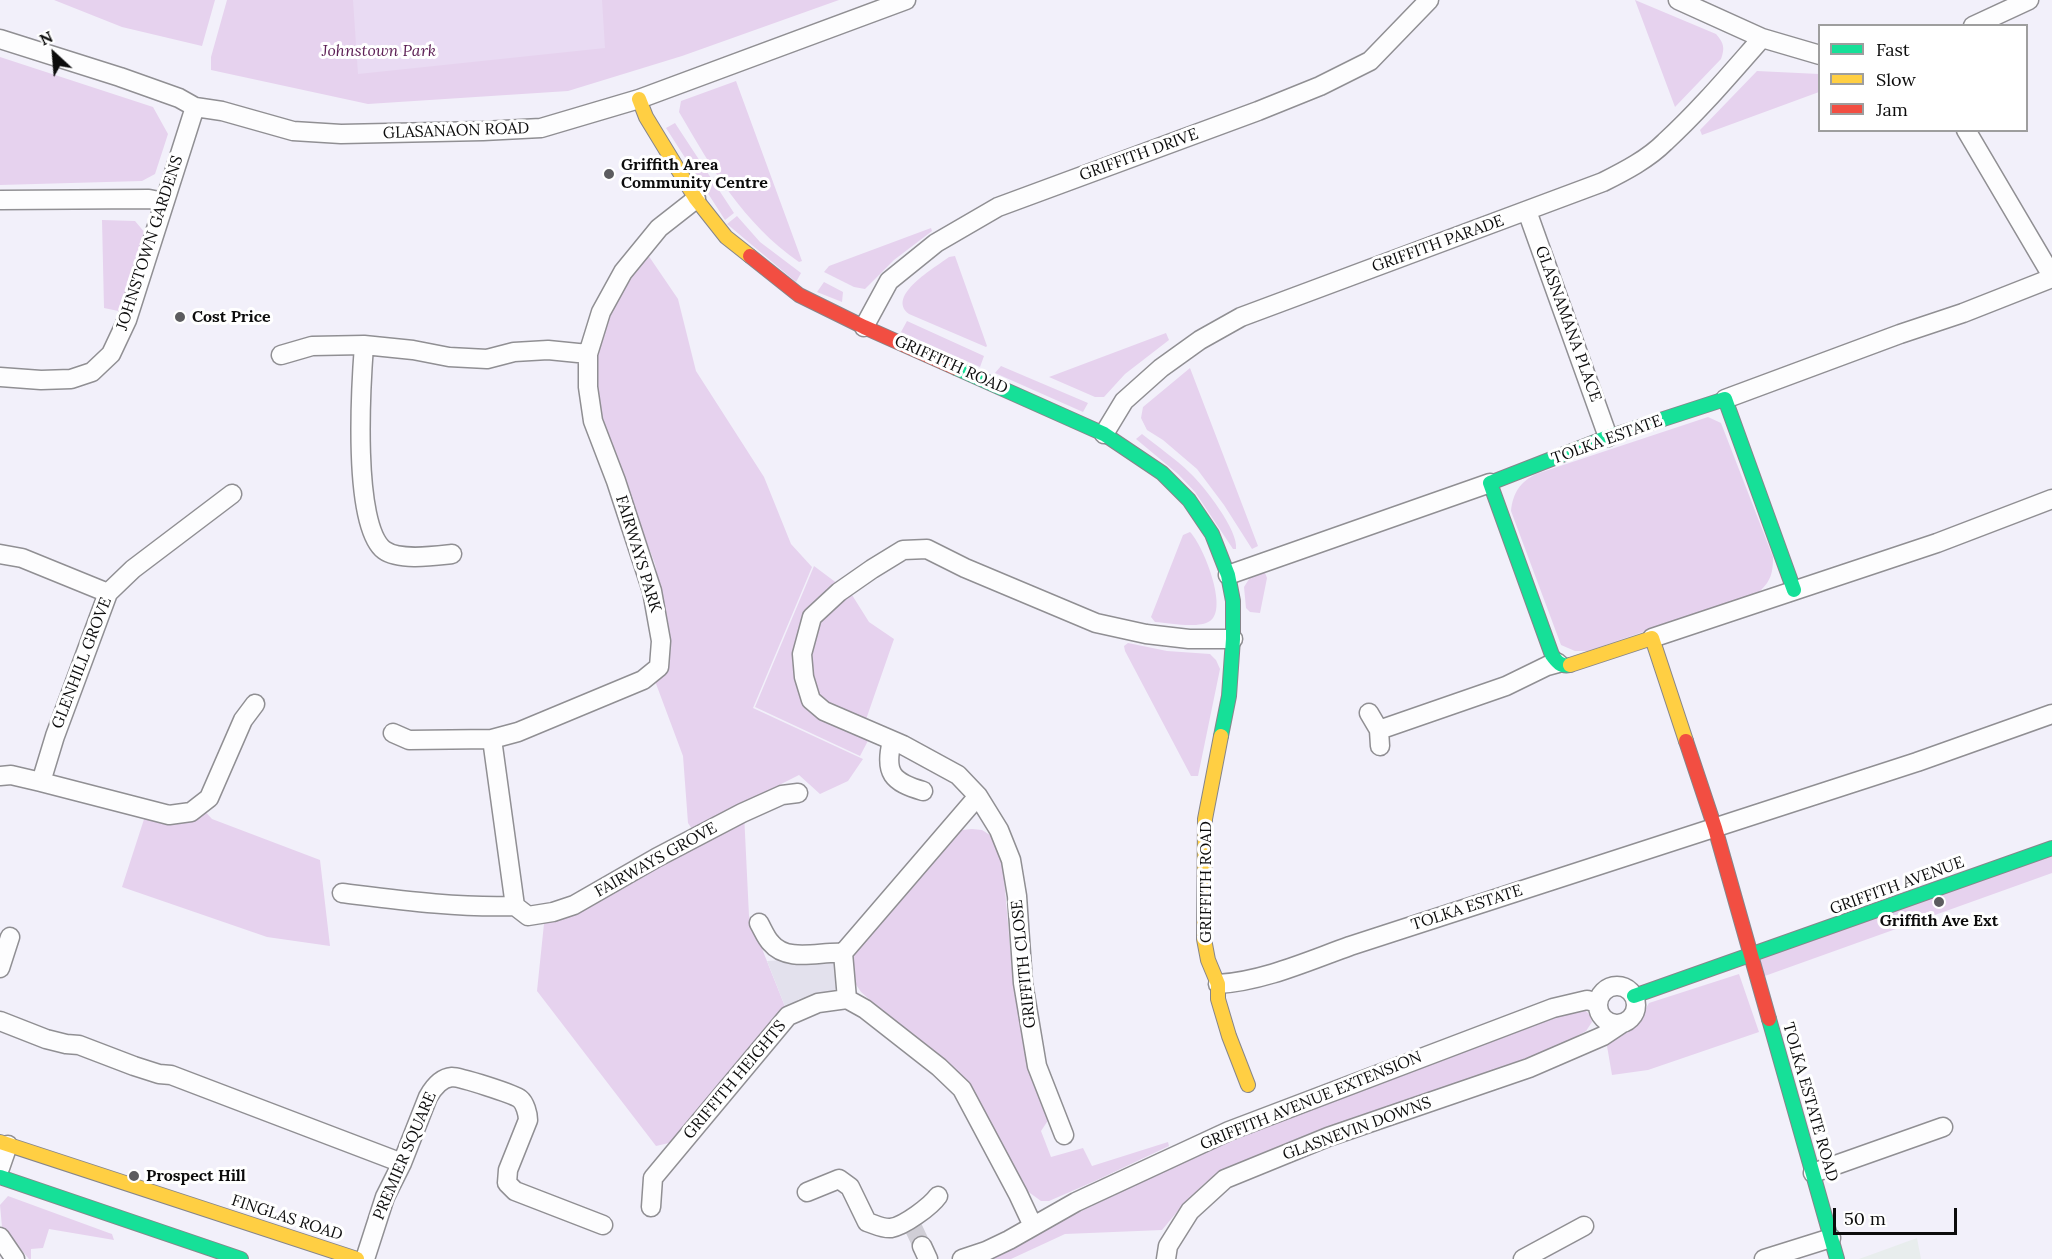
<!DOCTYPE html>
<style>
body{margin:0}
#map{position:relative;width:2052px;height:1259px;overflow:hidden;background:#f2f0fa;font-family:Lora,serif}
canvas{display:block}
.legend{position:absolute;left:1818px;top:24px;width:210px;height:108px;box-sizing:border-box;background:#fff;border:2px solid #9e9e9e;margin:0;padding:8px 10px;list-style:none;font-size:18px;color:#0c0c0c}
.legend li{display:flex;align-items:center;gap:12px;height:30px}
.legend b{width:30px;border:2px solid #9e9e9e}
.north{position:absolute;left:24px;top:24px;width:60px;height:60px;-webkit-text-stroke:4px #fff;paint-order:stroke;rotate:334deg;font-size:16px;font-weight:700;line-height:24px;text-align:center;color:#0c0c0c}
.north::after{content:'';display:block;margin:auto;width:21px;height:27px;background:#0c0c0c;clip-path:polygon(50% 0,100% 100%,50% 72%,0 100%)}
.scale{position:absolute;left:1833px;top:1208px;width:124px;height:27px;box-sizing:border-box;border:3px solid #0c0c0c;border-top:0;padding-left:8px;font-size:18px;line-height:21px;white-space:nowrap;color:#0c0c0c;-webkit-text-stroke:4px #fff;paint-order:stroke}
</style>
<div id="map">
<canvas width="2052" height="1259"></canvas>
<ul class="legend">
<li><b style="height:8px;background:#16e098"></b>Fast</li>
<li><b style="height:8px;background:#ffcf43"></b>Slow</li>
<li><b style="height:8px;background:#f24e42"></b>Jam</li>
</ul>
<div class="north">N</div>
<div class="scale">50 m</div>
</div>
<script>
const context = document.querySelector('canvas').getContext('2d');
context.lineJoin = 'round';
function fill(path, color) { context.fillStyle = color; context.fill(path, 'evenodd'); }
function trace(path, color, width, dash) { context.strokeStyle = color; context.lineWidth = width; context.lineCap = dash ? 'butt' : 'round'; context.setLineDash(dash || []); context.stroke(path); }
function write(font, color, halo, rows, align = 'center') {
  context.font = font + ' Lora,serif'; context.lineWidth = 6; context.setLineDash([]); context.textBaseline = 'middle'; context.strokeStyle = halo; context.fillStyle = color; for (const [text, x, y, turn = 0] of rows) {
    context.save(); context.translate(x, y); context.rotate((+turn || 0) * Math.PI / 180); context.textAlign = isNaN(turn) ? turn : align; if (halo) context.strokeText(text, 0, 0); context.fillText(text, 0, 0); context.restore();
  }
}
fill(new Path2D(`
 M1917,1238l4,21h-62z`), '#e8eded');
fill(new Path2D(`
 M54,0h161l-13,46 -80,-19z
 M227,0h612l-157,56 -114,35 -200,13 -157,-34v-13z
 M1635,0l81,34c8,9 9,14 5,25l-46,48z
 M0,57l153,50 15,27 -13,40 -13,7 -142,4z
 M1757,71l62,3v18l-117,43 -2,-5z
 M736,81l66,180 -3,1c-56,-39 -86,-92 -120,-150l2,-11z
 M675,123l59,90 -9,7 -59,-92z
 M737,216l23,26 41,31 -5,9 -69,-58z
 M102,220l33,1 11,13 -23,78 -19,-4z
 M931,228l1,3 -38,29 -29,29 -11,-2 -30,-15 5,-6z
 M646,252l32,47 18,72 68,106 27,67 21,23 -59,141 110,51 -15,22 -28,13 -21,-19 -107,54 -4,-6 -5,-67 -28,-75 11,-14 4,-24 -6,-34 -9,-45 -41,-108 -12,-41 -9,-60 11,-41z
 M955,256l32,90 -1,1 -77,-33c-24,-18 27,-47 40,-57z
 M824,282l19,10 -1,10 -25,-10z
 M907,321l77,35 -4,11 -79,-35z
 M1166,333l3,7 -44,34 -21,23h-9l-46,-20z
 M1001,366l87,37 -5,9 -88,-39z
 M1190,368l68,178 -6,3 -28,-44 -27,-36 -34,-29 -16,-10 -6,-12 2,-11z
 M1708,417l13,6 52,134c0,16 -2,24 -14,35l-171,59h-13l-14,-6 -50,-134c2,-18 9,-29 25,-37z
 M1142,434c16,13 34,25 48,39 14,13 49,58 46,76h-3l-38,-57 -17,-18 -42,-35z
 M1190,532c13,13 39,77 20,89 -12,8 -40,2 -55,1l-4,-5 32,-82z
 M814,566l24,18 9,3 22,35 25,17 -31,89 9,5 -12,23 -105,-49z
 M1264,570l3,8 -7,35 -10,-1 -4,-4 -2,-21 7,-11z
 M1128,643l39,8 43,3 6,6 4,9 -22,107h-7l-66,-125 -1,-5z
 M199,805l13,14 108,41 10,86 -63,-9 -145,-50 25,-77z
 M744,813l5,103 37,93 -117,134 -13,3 -119,-155 8,-77z
 M972,829l10,1 11,7 10,30 10,114 18,86 18,52 -8,12 10,26 32,-9 9,18 76,-24 1,4 -74,35 -46,20h-8l-18,-13 -77,-121 -85,-75 -6,-9 -2,-30 101,-117 8,-6z
 M2052,850v23l-290,104 -6,-24z
 M1739,974l20,58 -111,38 -36,5 -5,-29 6,-8 23,-12 13,-23z
 M1585,1010l5,5 2,7 -6,9 -38,21 -224,77 -95,38 -23,15 -24,24 -20,24 -97,4 -54,25h-35l60,-26 197,-95 328,-124z
 M8,1196l101,37 3,1 2,6 -65,-11 -6,19 -12,1v10h-2l-27,-32 -2,-22z`), '#e6d2ee');
fill(new Path2D(`
 M353,0h249l3,48 -247,26z`), '#e9dbf3');
fill(new Path2D(`
 M835,957l3,31 -5,4 -34,7 -13,10 -19,-48z`), '#e3e1ed');
trace(new Path2D(`
 M913,1227l9,19`), '#d0ced6', 18, [18, 9]);
const street = new Path2D(`
 M1678,0l84,38 58,17
 M1973,26l56,-26
 M0,39l120,38 59,21 16,9 27,4 71,20 48,3 142,-3 58,-3 98,-29 267,-99
 M1966,130l86,146
 M0,200l149,-1 15,3
 M1527,211l81,226
 M864,327l25,-46 47,-38 62,-36 260,-96 62,-25 50,-25 59,-61
 M364,345c-3,40 -12,180 20,205 15,11 50,6 68,4
 M281,355l31,-9 52,-1 49,5 36,7 38,2 27,-7 34,-2 40,4
 M0,377l41,3 30,-1 21,-7 19,-18 16,-34 68,-213
 M1725,399l175,-65 63,-21 89,-35
 M1104,434l20,-33 37,-33 39,-28 41,-23 362,-135c22,-11 45,-23 62,-40 35,-32 66,-69 97,-104
 M0,554l22,4 86,35
 M1228,575l262,-92
 M1652,638l285,-95 115,-44
 M1369,713l10,17 1,16
 M1379,730l127,-44 41,-20 11,-3
 M393,733l16,7 83,-1 26,-7 125,-52 16,-13 2,-26 -9,-50 -36,-110 -23,-60 -5,-34v-33l13,-42 22,-40 36,-44 37,-29
 M492,739l23,167 13,10 25,-4 21,-7 82,-47 86,-45 40,-18 16,-2
 M892,741c-8,32 0,41 31,50
 M0,776l11,-1 30,7 128,33 22,-3 18,-14 34,-78 12,-16
 M41,782l14,-46 53,-143 25,-24 99,-75
 M342,893c57,7 115,15 173,13
 M759,923c4,7 7,15 12,20 16,20 50,8 72,10
 M843,953l135,-157
 M843,953l4,46
 M0,968l10,-31
 M1218,984c46,-3 90,-23 132,-38l567,-184 135,-48
 M1598 1005a19 19 0 1 1 38 0a19 19 0 1 1-38 0Z
 M0,1021l46,18 20,5 13,1 55,21 25,8 12,1 231,88
 M1064,1135l-27,-69 -14,-83 -6,-87 -6,-36 -12,-30 -21,-34 -20,-21 -55,-30 -79,-34 -13,-11 -7,-23 -2,-23 10,-37 27,-25 33,-23 31,-19 24,-1 38,19 131,55 50,11 43,5h44
 M0,1168l8,-23
 M1813,1173l130,-46
 M807,1192l32,-13 11,8 17,35c7,2 16,7 24,6 13,-2 40,-22 47,-32
 M651,1207l2,-29 135,-162 30,-13 29,-4 18,10 74,58 23,22 56,105 15,32
 M0,1237l15,22
 M922,1246l6,13
 M365,1259l20,-62 17,-34 26,-66c5,-9 12,-19 24,-20 8,0 62,17 68,22 5,4 8,15 8,21l-20,50 -1,13 8,8 88,34
 M962,1259l24,-8 23,-11 67,-38 153,-71 324,-123 34,-8 11,3
 M1166,1259l2,-13 22,-35 35,-32 103,-42 201,-69 74,-32 18,-12
 M1523,1259l61,-33
 M1764,1259l67,-21`);
const fast = new Path2D(`
 M956,368l148,66 58,39 27,27 23,34 16,41 5,26v38l-4,57 -8,40
 M1570,665c-9,2 -13,-3 -18,-10l-62,-172 118,-46 117,-38 69,191
 M1634,996l418,-148
 M1769,1019l68,240
 M0,1177l241,82`);
const slow = new Path2D(`
 M639,99l7,18 50,82 30,38 24,19
 M1570,665l82,-27 34,103
 M1221,736l-16,83 -1,120 4,21 10,24v15l11,37 19,49
 M0,1142l357,117`);
const jam = new Path2D(`
 M750,256l49,39 65,32 92,41
 M1686,741l29,87 54,191`);
trace(street, '#908f93', 21);
trace(fast, '#86858a', 16);
trace(slow, '#86858a', 16);
trace(jam, '#86858a', 16);
trace(street, '#fdfdfe', 18);
trace(fast, '#16e098', 14);
trace(slow, '#ffcf43', 14);
trace(jam, '#f24e42', 14);
for (const [x, y, r, color] of [
 [609,174,6,"#5c5c5f"],
 [180,317,6,"#5c5c5f"],
 [1939,902,6,"#5c5c5f"],
 [134,1176,6,"#5c5c5f"]
]) { const dot = new Path2D(); dot.arc(x, y, r, 0, 2 * Math.PI); context.fillStyle = color; context.fill(dot); trace(dot, '#fff', 2); }
write('italic 16px', '#5e2156', '#fff', [
 ["Johnstown Park",379,51]
]);
write('16px', '#0c0c0c', '#fff', [
 ["GLASANAON ROAD",456,131,-2],
 ["GRIFFITH DRIVE",1139,155,-20],
 ["JOHNSTOWN GARDENS",150,243,-72],
 ["GRIFFITH PARADE",1438,244,-20],
 ["GLASNAMANA PLACE",1568,324,70],
 ["GRIFFITH ROAD",951,365,24],
 ["TOLKA ESTATE",1607,440,-20],
 ["FAIRWAYS PARK",638,554,73],
 ["GLENHILL GROVE",82,663,-69],
 ["FAIRWAYS GROVE",656,860,-29],
 ["GRIFFITH ROAD",1206,882,-90],
 ["GRIFFITH AVENUE",1897,886,-20],
 ["TOLKA ESTATE",1467,908,-18],
 ["GRIFFITH CLOSE",1024,964,-96],
 ["GRIFFITH HEIGHTS",735,1080,-50],
 ["GRIFFITH AVENUE EXTENSION",1311,1101,-22],
 ["TOLKA ESTATE ROAD",1810,1102,74],
 ["GLASNEVIN DOWNS",1357,1129,-20],
 ["PREMIER SQUARE",405,1156,-67],
 ["FINGLAS ROAD",287,1218,18]
]);
write('bold 16px', '#0c0c0c', '#fff', [
 ["Griffith Area",621,165],
 ["Community Centre",621,183],
 ["Cost Price",192,317],
 ["Griffith Ave Ext",1939,921,"center"],
 ["Prospect Hill",146,1176]
], 'left');
</script>
